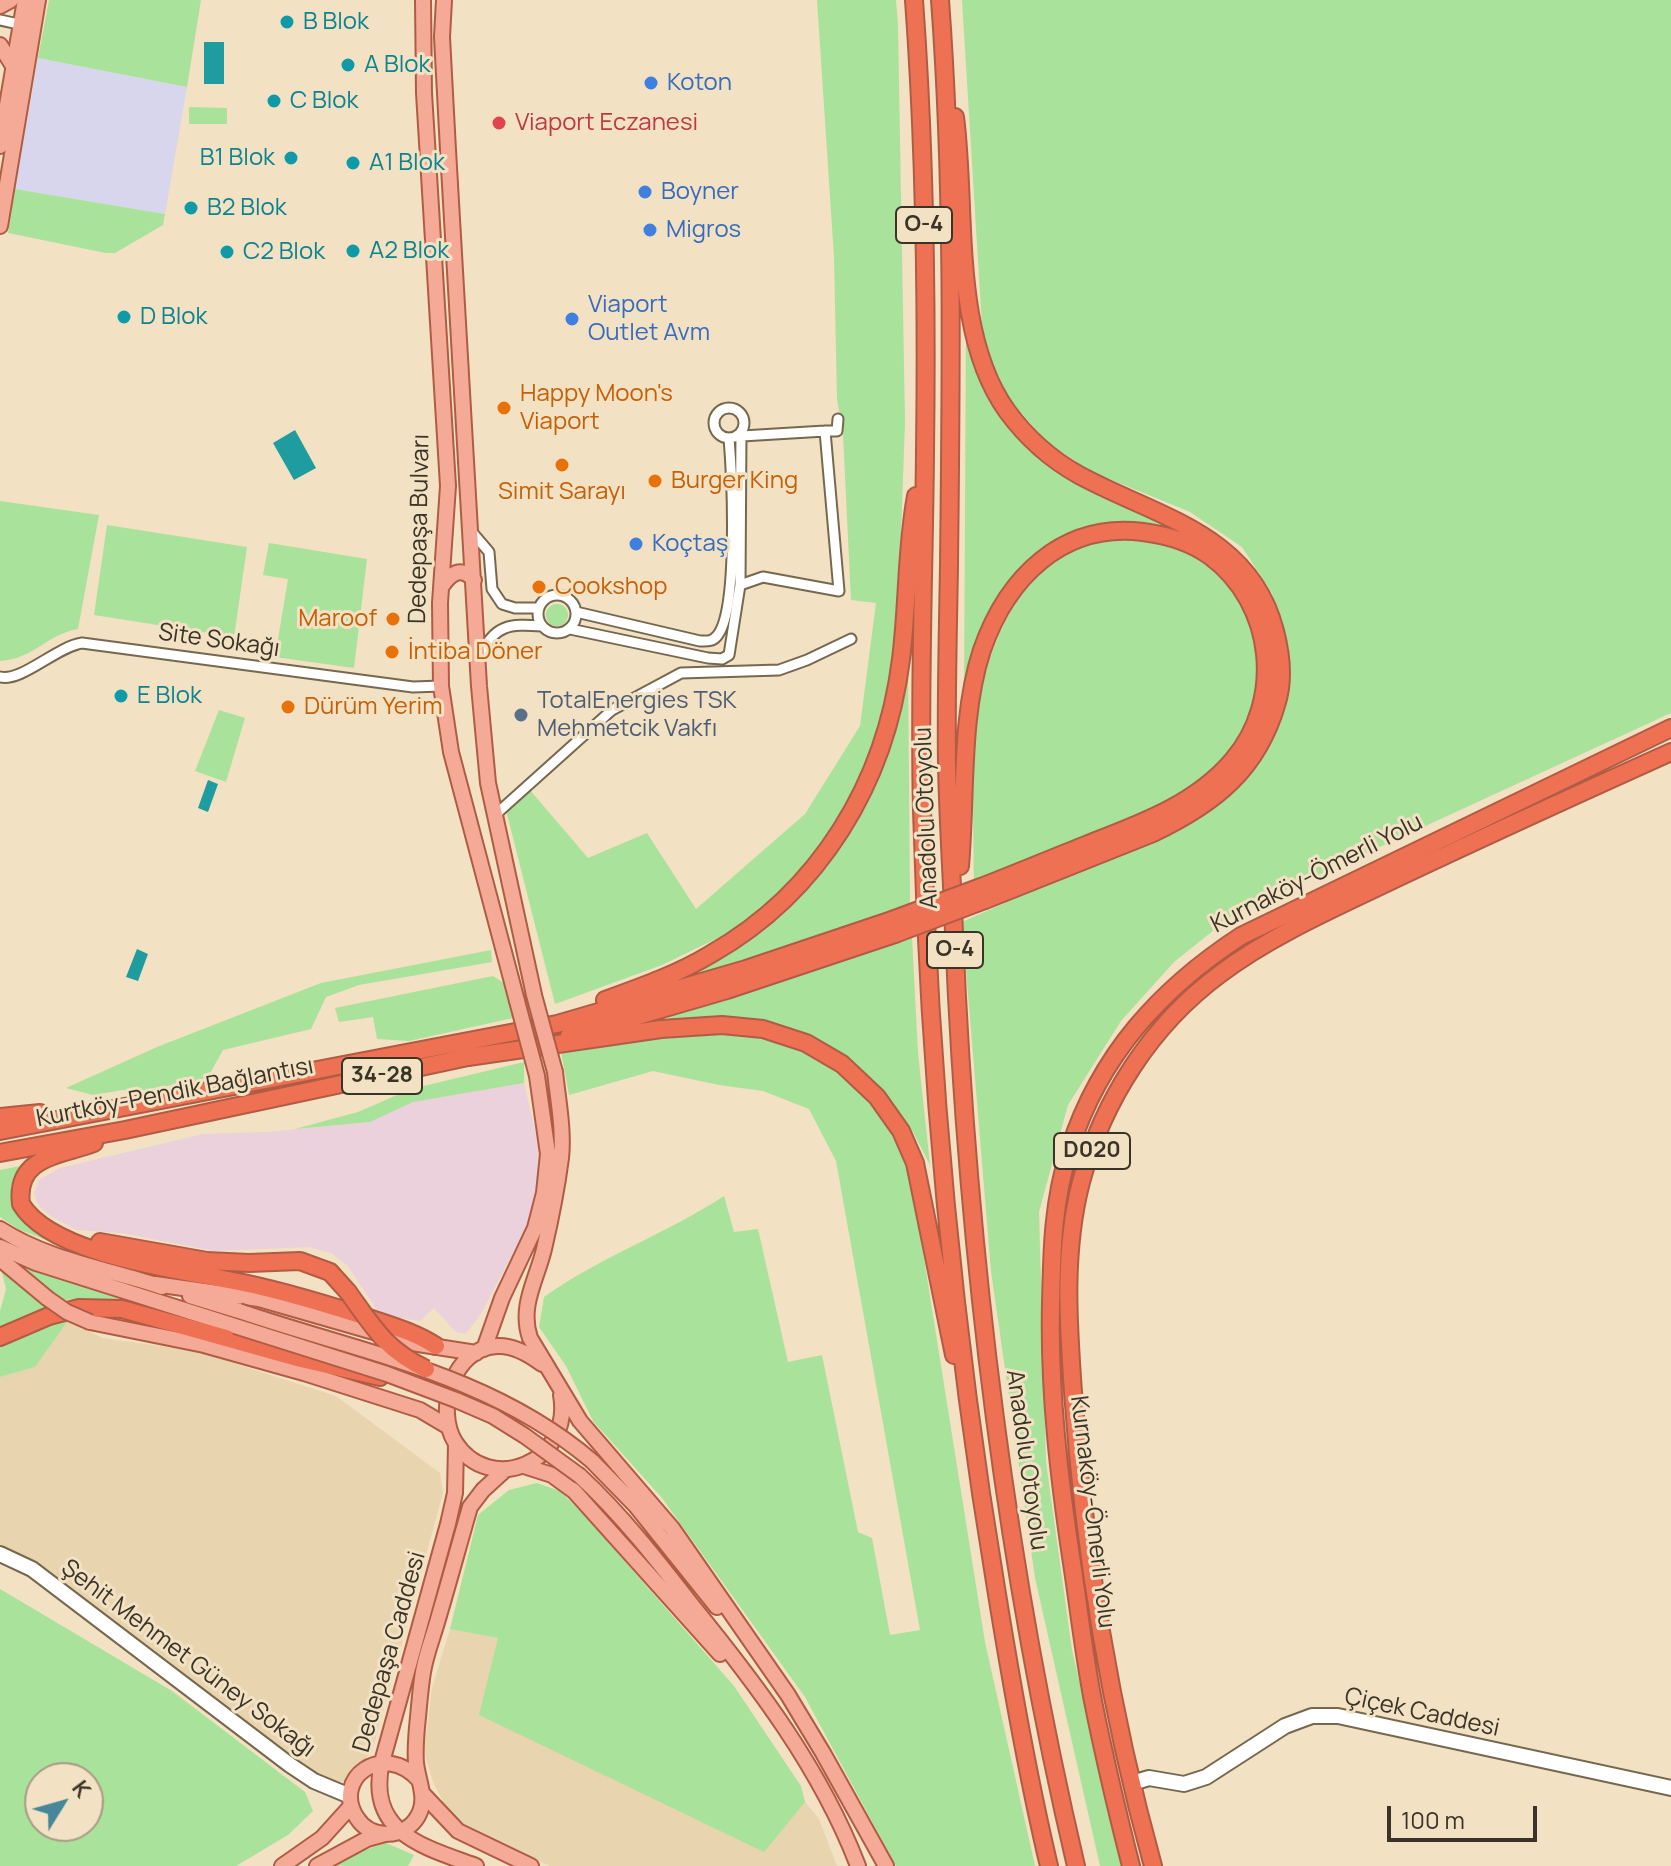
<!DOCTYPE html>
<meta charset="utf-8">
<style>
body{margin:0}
#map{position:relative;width:1671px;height:1866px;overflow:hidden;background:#f2e1c3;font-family:Manrope,sans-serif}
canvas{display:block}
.north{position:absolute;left:24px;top:1762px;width:80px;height:80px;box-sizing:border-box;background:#f2e1c3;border:2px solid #a89c85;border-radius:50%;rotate:53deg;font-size:22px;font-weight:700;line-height:32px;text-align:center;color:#3a3428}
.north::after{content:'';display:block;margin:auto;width:28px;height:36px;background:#468899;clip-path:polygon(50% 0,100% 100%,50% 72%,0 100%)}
.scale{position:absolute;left:1387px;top:1806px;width:150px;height:36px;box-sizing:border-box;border:4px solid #3a3428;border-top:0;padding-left:10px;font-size:24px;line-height:28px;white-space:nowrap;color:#3a3428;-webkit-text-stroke:6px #f2e1c3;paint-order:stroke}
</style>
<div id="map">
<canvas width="1671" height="1866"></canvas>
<div class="north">K</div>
<div class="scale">100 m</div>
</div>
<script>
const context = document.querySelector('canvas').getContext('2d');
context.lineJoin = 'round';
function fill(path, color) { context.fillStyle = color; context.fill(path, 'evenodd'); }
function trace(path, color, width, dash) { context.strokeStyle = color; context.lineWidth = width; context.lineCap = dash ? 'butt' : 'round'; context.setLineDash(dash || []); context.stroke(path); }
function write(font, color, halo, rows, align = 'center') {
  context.font = font + ' Manrope,sans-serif'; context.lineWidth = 6; context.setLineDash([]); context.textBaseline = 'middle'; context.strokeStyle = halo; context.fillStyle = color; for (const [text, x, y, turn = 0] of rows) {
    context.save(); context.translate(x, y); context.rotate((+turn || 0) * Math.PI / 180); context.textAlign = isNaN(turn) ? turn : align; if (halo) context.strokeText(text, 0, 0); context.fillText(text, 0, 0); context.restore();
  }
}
fill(new Path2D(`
 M524,1083l16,69v38l-13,36 -45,86 -16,22 -10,-2 -22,-24 -14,13 -40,-6 -32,-49 -15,-12 -24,-7 -96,4 -91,-18 -45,-3 -25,-13 -13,-11 -5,-12 5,-14 21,-12 143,-34 64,-2 103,-10 42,-20z`), '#ead1db');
fill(new Path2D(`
 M68,1321l35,17 93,13 140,45 104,77 3,20 -71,259 -26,29 -18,2 -42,-26 -286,-207v-173l35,-10z
 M450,1629l48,9 265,213 42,-49 14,17 18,47h-287l-80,-36 -23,-21 -14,-27 -9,-30 8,-64z`), '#e8d4af');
fill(new Path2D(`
 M38,58l149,29 -22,127 -150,-25z`), '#d8d6ec');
fill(new Path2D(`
 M49,0h152l-14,87 -149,-29z
 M817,0h79l2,26 7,396 -8,225 -16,85 -28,67 -28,46 -49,52 -50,37 -64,31 -107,39 -49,-194 23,-21 59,69 59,-25 49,76 109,-95 55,-88 16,-123 -25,-3 -8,-166 -6,-35 -3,-142z
 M962,0h709v713l-437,201 -60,48 -53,59 -53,84 -29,107 7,250 26,188 50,216h-22l-65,-288 -44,-307 -29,-349 211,-94 64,-42 37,-47 14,-75 -16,-71 -30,-46 -52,-35 -100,-41 -44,-30 -37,-42 -26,-57z
 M189,107l38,1v16h-38z
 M15,189l150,25 -2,11 -48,28h-9l-98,-20z
 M966,316l65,131 142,79 7,6 -45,-8 -105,38 -66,139z
 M0,501l99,14 -21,114c-31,5 -44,30 -78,32z
 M107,525l140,22 -13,90 -140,-22z
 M1099,540c30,0 62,-1 90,14 63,32 87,118 53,179 -9,16 -22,30 -36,41 -28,25 -67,40 -102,54 -43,19 -86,36 -130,53 0,-90 -10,-197 41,-276l-2,-3c29,-36 43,-46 86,-62z
 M269,543l98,16 -13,109 -79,-11 13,-78 -25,-4z
 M546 615a11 11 0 1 1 22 0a11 11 0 1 1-22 0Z
 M908,667l2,237 -100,35 -160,52 48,-22 148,-135 22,-36 13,-30z
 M219,710l26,8 -19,64 -31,-11z
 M912,937l6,116 12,112 -16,-31 -32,-43 -38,-35 -28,-16 -149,-20 3,-5z
 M491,950l1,12 -133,23 -33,12 -15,32 -88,21 -15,27 -11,4 -65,11 -9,-2 -30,5 -27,-7 91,-41 164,-64z
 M493,976l12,8 8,34 -104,23 -32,-2 -4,-22 -34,5 -4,-14z
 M715,1031c18,2 38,1 56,6 68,19 117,74 140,140l74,465 50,224h-139l-91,-169 -143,-199 -69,-77 -27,-55 -27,-39 5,-30c56,-40 122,-63 180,-101l10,36 24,-3 30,133 34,-7 36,177 14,6 18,97 30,-5 -84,-469 -27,-52 -46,-18 -44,-6 -66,-14 -84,24 -8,-43 121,-19z
 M524,1062v21l-111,19 -43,20 -75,7 63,-17 53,-23z
 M25,1165l-14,20 2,19 13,20 50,28 -58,-23 -18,-12v-47z
 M15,1262l157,51c-37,-9 -70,-17 -108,-13z
 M0,1265l50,42 -50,22v-18l6,-22z
 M60,1318l8,3 -33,46 -35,10v-33z
 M537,1483l23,8 26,26 148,169 67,100 4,16 -41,50 -285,-137 19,-77 -48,-9 28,-114 31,-25z
 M0,1589l172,102 133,101 8,19 -25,24 -52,31h-236zM40,1778h48v48h-48z
 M386,1843l28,12 -6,11h-73l18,-12z`), '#a9e29a');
fill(new Path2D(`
 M204,42h20v42h-20z
 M295,430l21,38 -22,12 -21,-37z
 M208,780l10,4 -10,28 -10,-4z
 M137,949l11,5 -10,27 -12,-4z`), '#1f9c9f');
const street = new Path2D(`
 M0,20l23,5
 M714 423a15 15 0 1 1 30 0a15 15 0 1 1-30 0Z
 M742,436l83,-5
 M471,531l18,21 3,37 10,15 13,4h24
 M740,585l23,-8 76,14 -14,-160h12l1,-12
 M538 614a19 19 0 1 1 38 0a19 19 0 1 1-38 0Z
 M576,612l124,29c7,0 12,1 17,-5 22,-26 15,-162 12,-198
 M570,629l138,29 14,1 7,-4 11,-70 1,-153
 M479,657c16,-33 30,-33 63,-31
 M0,677c22,5 56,-30 82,-34l331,44 28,-1
 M495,815l117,-105 69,-37 98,-3 28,-10 44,-21`);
const secondary = new Path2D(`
 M0,1554l32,15 258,196 24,16 36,15
 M1132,1783l17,-5 35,6 22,-7 79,-51 27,-10h26l333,72`);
const primary = new Path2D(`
 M423,0l1,93 24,393 -8,117 1,83 10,66 66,249
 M444,0l-2,37 6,113 31,536 9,97 46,212
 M0,6l11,-6
 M0,45l13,21
 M0,146l25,-146
 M0,226l38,-226
 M442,586c9,-13 19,-20 32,-6
 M555,1072c3,28 9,58 6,86 -4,31 -10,61 -17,91 -7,30 -25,57 -14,89l50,83 92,107 116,167 35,58 63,113
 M0,1229c48,31 108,40 162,58
 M0,1247l36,16 199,63
 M0,1259l47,39
 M155,1284l104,15 153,44 64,10
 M190,1296l49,15
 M90,1322l114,23 100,28 116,37 27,16
 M484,1349l18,-51 33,-70 9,-35 4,-39 -11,-78
 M542,1364c-12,-9 -29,-19 -45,-18 -44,2 -62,63 -42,96 35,55 118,20 106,-47
 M456,1444l-1,49 -7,31 -66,238c-16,71 42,85 94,104
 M592,1461l44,45 81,101
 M524,1466l28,9 22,16 146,163
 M580,1476c42,39 77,84 112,129 65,80 129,164 166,261
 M419,1780c-36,-40 -88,-1 -62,38 14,22 48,21 61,-2 10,-18 0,-34 -2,-53 -1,-12 0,-24 1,-36 2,-18 3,-37 6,-55 3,-18 10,-35 15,-53 11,-37 21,-74 32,-112l13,-17 23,-21
 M423,1794l35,37 73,35
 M282,1866l40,-28 29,-32
 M317,1866l50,-27 18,-5`);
const highway = new Path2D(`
 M914,0c11,150 13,301 11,452 -1,119 -6,239 -3,358 7,261 31,521 74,778 15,93 31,186 53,278
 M940,0c14,188 11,377 9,565 -1,66 -3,132 -2,198 1,57 5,113 7,170 13,313 50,627 122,933
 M955,117c12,92 -4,216 52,294 19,26 45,49 72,64 77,42 171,58 196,156 6,23 9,48 2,71 -19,68 -63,102 -124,131l-168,67
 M960,866c6,-68 0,-150 22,-216 25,-72 80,-128 161,-118 23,3 48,10 67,24 65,48 74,144 23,204 -37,44 -93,64 -145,84 -35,14 -71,29 -107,43
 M605,1000c36,-13 73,-26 106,-46 109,-62 175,-172 190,-295 7,-54 5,-109 15,-163
 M569,1036l158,-46 168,-56
 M0,1117l40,-4
 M0,1131l557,-107 189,-55 146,-49
 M94,1143c-34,13 -79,13 -73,61 30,50 152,65 207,76 45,8 91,22 135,36 25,9 50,15 73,30
 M0,1153l125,-23 343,-73 193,-28 61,-4 41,4 43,14 36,21 35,33 24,34 14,32 39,192
 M100,1242l107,19 42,2 51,-2 30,11 18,20
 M0,1337l49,-21 30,-8 43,1 179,50 79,18
 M1131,1866c-14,-55 -27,-110 -38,-165 -9,-46 -14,-92 -21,-138 -13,-86 -23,-172 -21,-259 1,-54 2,-104 19,-156 30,-93 90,-159 171,-212l430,-208
 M1153,1866c-43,-155 -69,-313 -80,-474 -5,-70 -10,-141 8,-210 22,-82 70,-157 139,-208 51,-39 121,-69 179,-97 91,-43 181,-84 272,-125`);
trace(street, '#76684e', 13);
trace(secondary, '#76684e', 18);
trace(primary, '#b05c45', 18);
trace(highway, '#b05c45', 20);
trace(street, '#fff', 9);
trace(secondary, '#fff', 14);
trace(primary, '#f5aa98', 14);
trace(highway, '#ef7154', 16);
const primaryBridge = new Path2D(`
 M534,995l21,77
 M517,1001l20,75
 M47,1298l20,14 23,10
 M239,1311c123,42 251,63 353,150
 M235,1326l152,48 69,26 37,16 32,20 55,40`);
const highwayBridge = new Path2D(`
 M892,920l89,-33
 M895,934l90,-34
 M348,1292c26,36 37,57 78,77`);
trace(primaryBridge, '#b05c45', 18, []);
trace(highwayBridge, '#b05c45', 20, []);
trace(primaryBridge, '#f5aa98', 14);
trace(highwayBridge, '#ef7154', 16);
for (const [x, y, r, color] of [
 [287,22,8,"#0f9aa8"],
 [348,65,8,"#0f9aa8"],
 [651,83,8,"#3f7fe0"],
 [274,101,8,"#0f9aa8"],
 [499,123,8,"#e0444e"],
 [291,158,8,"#0f9aa8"],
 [353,163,8,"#0f9aa8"],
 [645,192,8,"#3f7fe0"],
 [191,208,8,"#0f9aa8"],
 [650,230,8,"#3f7fe0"],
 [353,251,8,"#0f9aa8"],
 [227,252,8,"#0f9aa8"],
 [124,317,8,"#0f9aa8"],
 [572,319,8,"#3f7fe0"],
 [504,408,8,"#e8710a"],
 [562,465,8,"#e8710a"],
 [655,481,8,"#e8710a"],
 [636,544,8,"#3f7fe0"],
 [539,587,8,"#e8710a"],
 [393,619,8,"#e8710a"],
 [392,652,8,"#e8710a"],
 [121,696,8,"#0f9aa8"],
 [288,707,8,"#e8710a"],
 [521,715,8,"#5c6f8a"]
]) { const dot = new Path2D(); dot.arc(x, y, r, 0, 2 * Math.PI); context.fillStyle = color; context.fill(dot); trace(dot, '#f2e1c3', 3); }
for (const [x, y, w] of [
 [924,225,56],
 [955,950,56],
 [382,1076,80],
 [1092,1151,76]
]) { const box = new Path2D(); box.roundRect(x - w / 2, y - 18, w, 36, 6); context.fillStyle = '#f2e1c3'; context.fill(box); trace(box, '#3a3428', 2); }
write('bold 22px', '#3a3428', null, [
 ["O-4",924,225],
 ["O-4",955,950],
 ["34-28",382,1076],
 ["D020",1092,1151]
]);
write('24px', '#0d838f', '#f2e1c3', [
 ["B Blok",303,22],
 ["A Blok",364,65],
 ["C Blok",290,101],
 ["B1 Blok",275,158,"right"],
 ["A1 Blok",369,163],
 ["B2 Blok",207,208],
 ["A2 Blok",369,251],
 ["C2 Blok",243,252],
 ["D Blok",140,317],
 ["E Blok",137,696]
], 'left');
write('24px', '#366cbe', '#f2e1c3', [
 ["Koton",667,83],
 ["Boyner",661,192],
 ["Migros",666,230],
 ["Viaport",588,305],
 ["Outlet Avm",588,333],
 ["Koçtaş",652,544]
], 'left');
write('24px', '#be3a42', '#f2e1c3', [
 ["Viaport Eczanesi",515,123]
], 'left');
write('24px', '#c56008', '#f2e1c3', [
 ["Happy Moon's",520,394],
 ["Viaport",520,422],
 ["Burger King",671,481],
 ["Simit Sarayı",562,492,"center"],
 ["Cookshop",555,587],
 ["Maroof",377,619,"right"],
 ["İntiba Döner",408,652],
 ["Dürüm Yerim",304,707]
], 'left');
write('24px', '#3a3428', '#f2e1c3', [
 ["Dedepaşa Bulvarı",420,529,-89],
 ["Site Sokağı",219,641,8],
 ["Anadolu Otoyolu",927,818,-92],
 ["Kurnaköy-Ömerli Yolu",1317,874,-27],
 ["Kurtköy-Pendik Bağlantısı",175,1093,-11],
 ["Anadolu Otoyolu",1026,1460,82],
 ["Kurnaköy-Ömerli Yolu",1092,1512,83],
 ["Dedepaşa Caddesi",390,1652,-74],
 ["Şehit Mehmet Güney Sokağı",188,1659,37],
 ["Çiçek Caddesi",1422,1713,12]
]);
write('24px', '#4e5e75', '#f2e1c3', [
 ["TotalEnergies TSK",537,701],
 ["Mehmetcik Vakfı",537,729]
], 'left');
</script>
